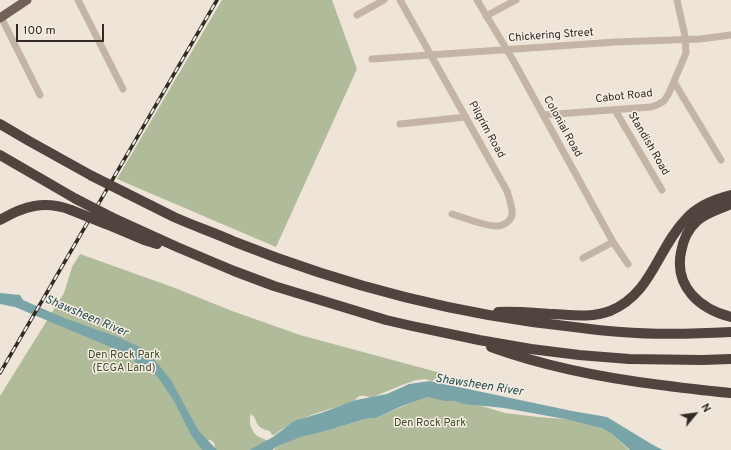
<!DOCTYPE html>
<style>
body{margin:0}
#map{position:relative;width:731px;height:450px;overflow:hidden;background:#eee4d8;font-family:Overpass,sans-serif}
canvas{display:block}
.north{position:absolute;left:675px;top:394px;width:40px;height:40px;-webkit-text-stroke:3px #f6eee4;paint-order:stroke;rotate:61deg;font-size:11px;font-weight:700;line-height:16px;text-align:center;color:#312a26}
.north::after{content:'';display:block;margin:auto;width:14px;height:18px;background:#312a26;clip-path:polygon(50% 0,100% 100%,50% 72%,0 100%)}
.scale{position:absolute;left:16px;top:24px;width:88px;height:18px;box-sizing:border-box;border:2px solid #312a26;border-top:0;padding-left:5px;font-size:12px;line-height:14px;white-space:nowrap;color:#312a26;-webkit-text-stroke:3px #f6eee4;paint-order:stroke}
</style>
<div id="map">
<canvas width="731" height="450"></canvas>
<div class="north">N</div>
<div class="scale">100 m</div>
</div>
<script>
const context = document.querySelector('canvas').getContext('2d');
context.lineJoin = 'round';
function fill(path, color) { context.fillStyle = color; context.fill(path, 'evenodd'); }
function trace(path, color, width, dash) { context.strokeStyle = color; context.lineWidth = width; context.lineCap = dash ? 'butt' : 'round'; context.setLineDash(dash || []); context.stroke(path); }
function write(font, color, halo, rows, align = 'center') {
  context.font = font + ' Overpass,sans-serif'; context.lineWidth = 3; context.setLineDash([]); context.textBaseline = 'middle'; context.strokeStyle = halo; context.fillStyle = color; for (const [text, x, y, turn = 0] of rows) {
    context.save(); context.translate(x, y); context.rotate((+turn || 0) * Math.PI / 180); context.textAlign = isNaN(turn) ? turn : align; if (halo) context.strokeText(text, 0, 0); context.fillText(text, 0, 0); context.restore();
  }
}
fill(new Path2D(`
 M222,0h110l25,69 -81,178 -159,-68z
 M80,254l95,34 57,23 68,24 148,40 -9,2 -7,4 -7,-2 -9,1 -14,5 -29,12c-4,1 -8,-2 -12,-1 -4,0 -6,5 -9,7 -5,2 -11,2 -15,4 -22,6 -45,14 -63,28h-2l-2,-4c-18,-4 -10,-10 -19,-17 -3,6 0,16 5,21 3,3 8,3 11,6v1l-18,8h-32l-2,-1c0,-6 -2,-10 -9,-9v10h-206v-54l64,-103 8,-26z
 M424,397h3l24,3 27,5 27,8 33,4 27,2 33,8 13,6 18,17h-355l4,-4 21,-9 27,-6 39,-12 11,-1z`), '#b0bb9a');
fill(new Path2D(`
 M0,293l20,2 3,5 41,18 54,19 26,12 10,10 17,21 27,50 19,20h-15l-11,-15 -17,-34 -17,-25 -19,-12 -11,-10 -112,-47 -15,-3z
 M430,381l142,30 35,6 46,28 10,5h-33l-18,-16 -11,-6 -36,-9 -61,-11 -40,-4 -9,-3h-10l-18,-4 -25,9 -26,12 -11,1 -39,12 -25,6 -23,9 -6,4h-23l24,-13 21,-16 27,-8 35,-13 31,-6 22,-10z`), '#7aa5a8');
trace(new Path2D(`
 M78,0l45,89
 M400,0l107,191c2,7 6,17 5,24 -1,6 -9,11 -15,11 -8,1 -36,-9 -45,-12
 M477,0l36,60 100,182 15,22
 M357,15l27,-15
 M486,16l30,-16
 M1,17l39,78
 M372,59l244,-17 84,-3 31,-4
 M674,82l47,78
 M615,110l47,80
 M543,115l108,-8 6,-2 7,-4 5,-8 17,-40 -1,-17 -8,-36
 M400,124l66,-7
 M583,258l30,-16`), '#c4b4a6', 7);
trace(new Path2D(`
 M0,18l27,-18`), '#726158', 9);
trace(new Path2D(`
 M0,124l29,17 63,35
 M0,155l76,44
 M126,193c16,8 32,16 48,24 20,9 41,16 61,25 108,43 223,73 339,85 15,2 31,4 47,5 36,3 74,2 110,0
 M731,204c-11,5 -23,8 -33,16 -9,8 -15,20 -17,32 -7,35 19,57 50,65
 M111,217l66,30 57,24 40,15 112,34 26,6 67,14 52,9 48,6 50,4 73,1 29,-1
 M0,220c24,-14 44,-20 71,-10
 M106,224l38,16 13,4
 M498,312c18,-1 37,1 55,2 19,1 39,4 57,-3 42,-17 47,-62 76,-92 11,-13 29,-20 45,-24
 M491,347c55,20 113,31 170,38 23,3 47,6 70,8`), '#51443e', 10);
const rail = new Path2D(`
 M0,373l217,-373`);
trace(rail, '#312a26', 3.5);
trace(rail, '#f6eee4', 2, [6]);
trace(new Path2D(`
 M92,176l34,17
 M76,199l35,18
 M71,210l35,14`), '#51443e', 10);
write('11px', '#312a26', '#f6eee4', [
 ["Chickering Street",551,36,-4],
 ["Cabot Road",624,97,-6],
 ["Colonial Road",562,127,61],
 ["Pilgrim Road",486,130,61],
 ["Standish Road",648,144,60]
]);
write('11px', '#414d2c', '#f6eee4', [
 ["Den Rock Park",124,356],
 ["(ECGA Land)",124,369],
 ["Den Rock Park",430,424]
]);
write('italic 12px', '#204a4e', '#f6eee4', [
 ["Shawsheen River",86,317,23],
 ["Shawsheen River",479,386,9]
]);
</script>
